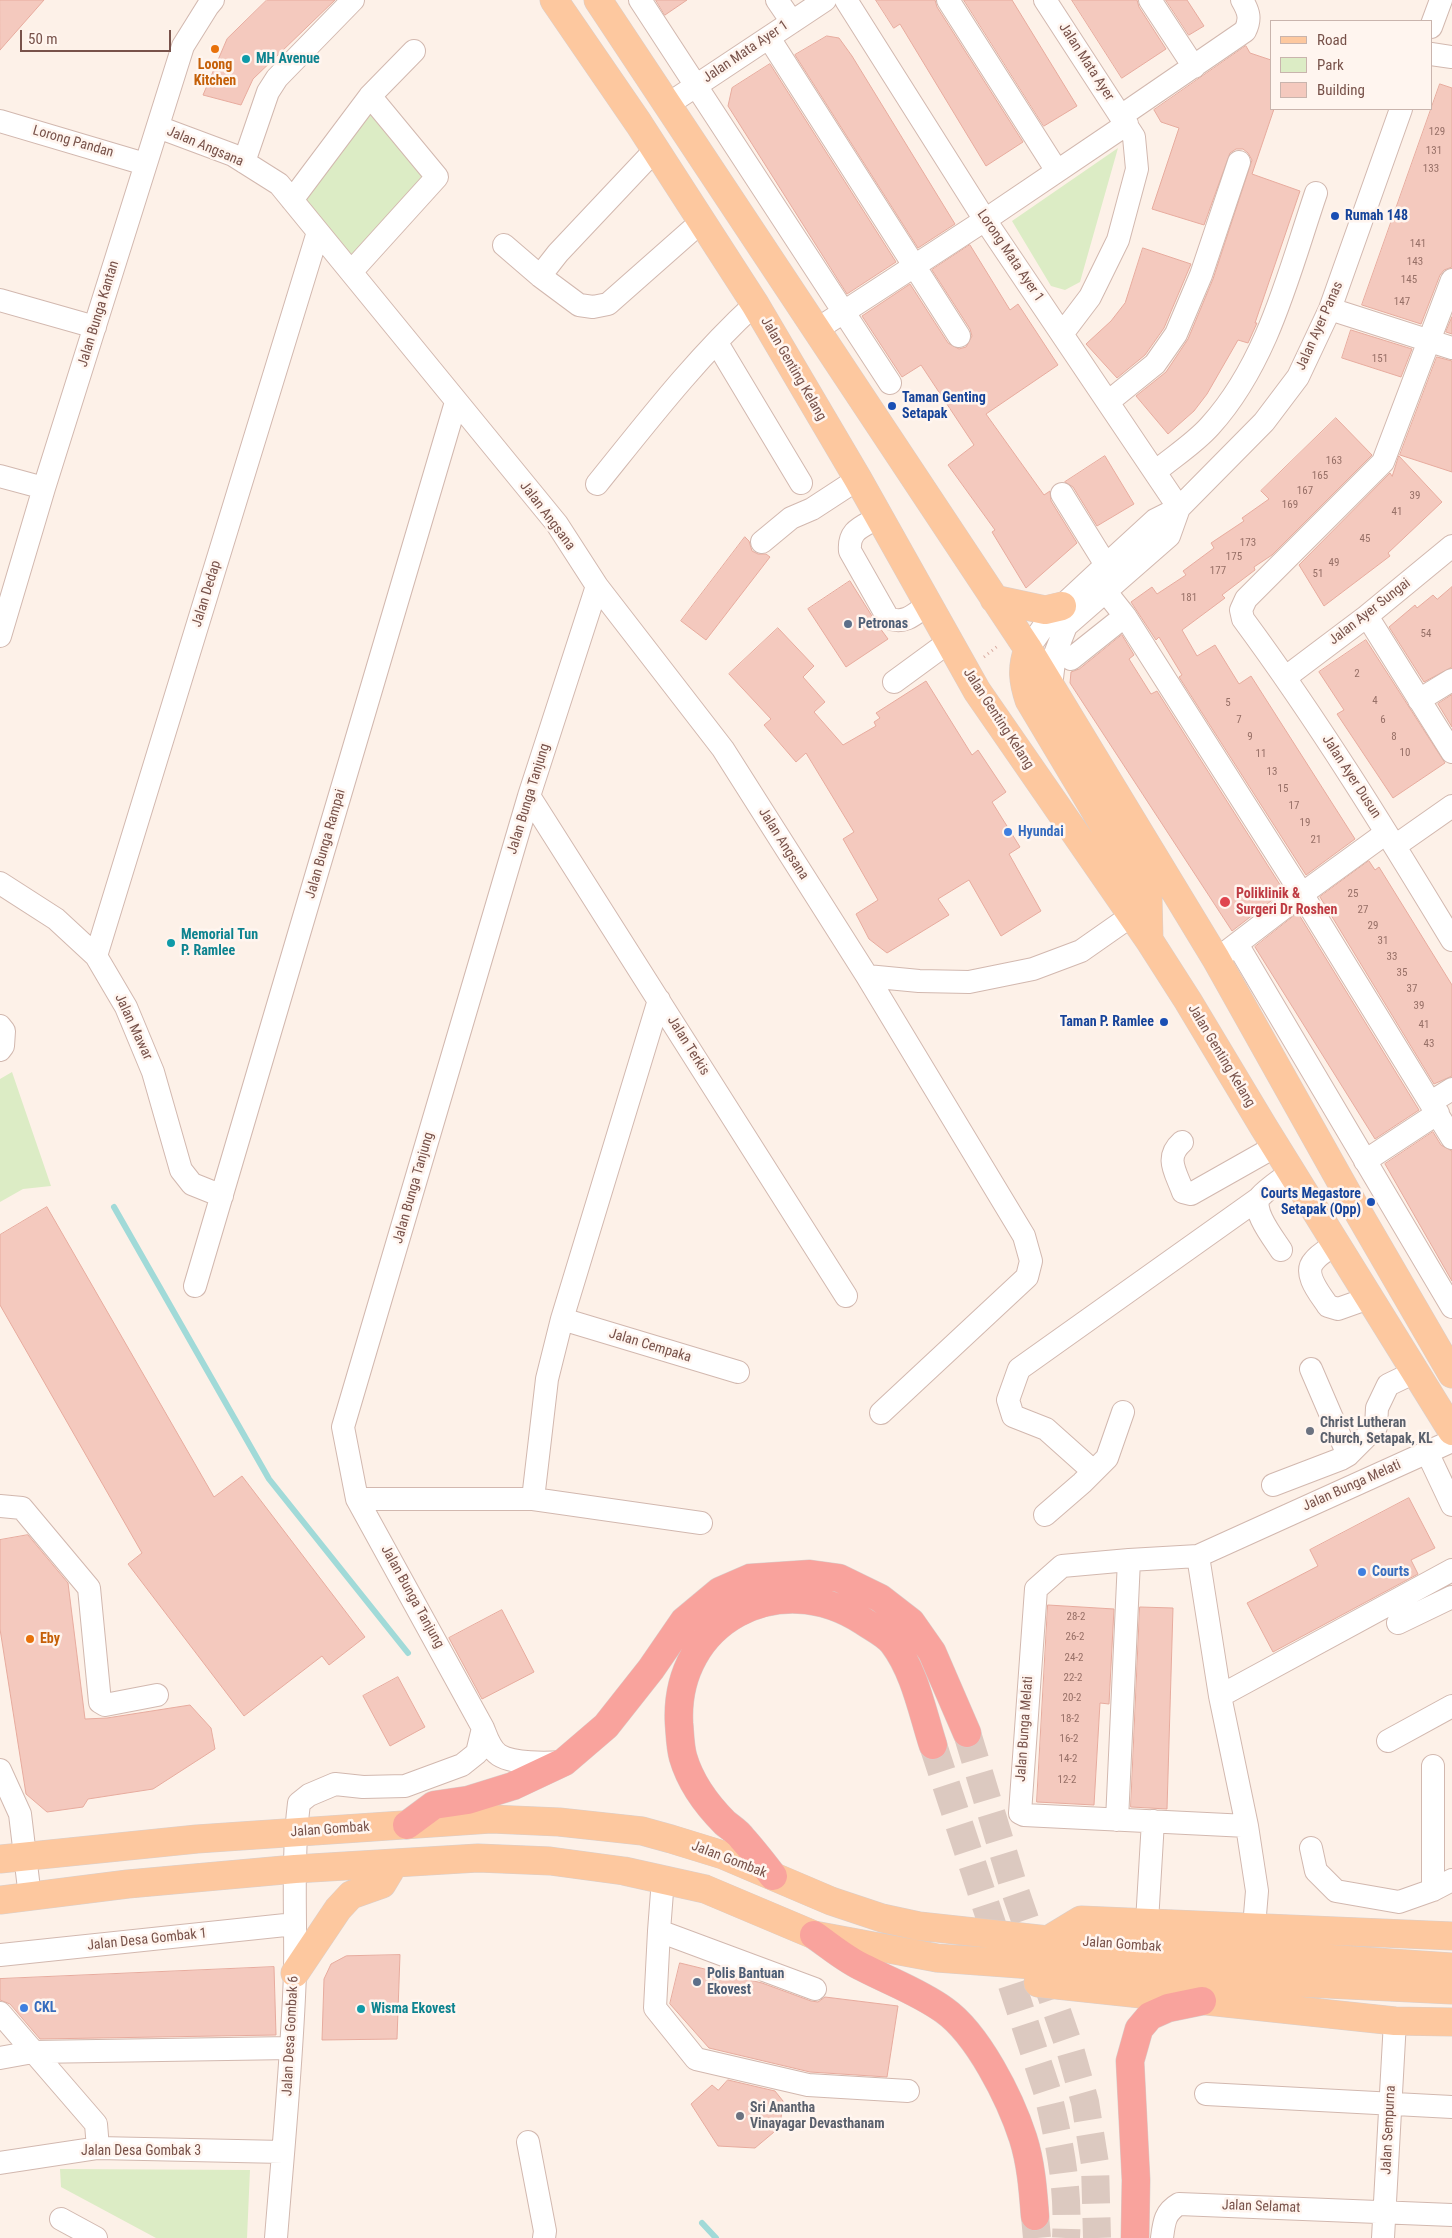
<!DOCTYPE html>
<style>
body{margin:0}
#map{position:relative;width:1452px;height:2238px;overflow:hidden;background:#fdf1e8;font-family:"Roboto Condensed",sans-serif}
canvas{display:block}
.legend{position:absolute;left:1270px;top:20px;width:162px;height:90px;box-sizing:border-box;background:#fff5ef;border:1px solid #c9b4ad;margin:0;padding:6px 9px;list-style:none;font-size:15px;color:#78524a}
.legend li{display:flex;align-items:center;gap:10px;height:25px}
.legend b{width:25px;border:1px solid #c9b4ad}
.scale{position:absolute;left:20px;top:30px;width:151px;height:22px;box-sizing:border-box;border:2px solid #78524a;border-top:0;padding-left:6px;font-size:15px;line-height:18px;white-space:nowrap;color:#78524a;-webkit-text-stroke:4px #fff5ef;paint-order:stroke}
</style>
<div id="map">
<canvas width="1452" height="2238"></canvas>
<ul class="legend">
<li><b style="height:6px;background:#fdc89f"></b>Road</li>
<li><b style="height:14px;background:#dcecc5"></b>Park</li>
<li><b style="height:14px;background:#f4c9be"></b>Building</li>
</ul>
<div class="scale">50 m</div>
</div>
<script>
const context = document.querySelector('canvas').getContext('2d');
context.lineJoin = 'round';
function fill(path, color) { context.fillStyle = color; context.fill(path, 'evenodd'); }
function trace(path, color, width, dash) { context.strokeStyle = color; context.lineWidth = width; context.lineCap = dash ? 'butt' : 'round'; context.setLineDash(dash || []); context.stroke(path); }
function write(font, color, halo, rows, align = 'center') {
  context.font = font + ' "Roboto Condensed",sans-serif'; context.lineWidth = 5; context.setLineDash([]); context.textBaseline = 'middle'; context.strokeStyle = halo; context.fillStyle = color; for (const [text, x, y, turn = 0] of rows) {
    context.save(); context.translate(x, y); context.rotate((+turn || 0) * Math.PI / 180); context.textAlign = isNaN(turn) ? turn : align; if (halo) context.strokeText(text, 0, 0); context.fillText(text, 0, 0); context.restore();
  }
}
fill(new Path2D(`
 M382,92l54,77 -86,92 -48,-62z
 M1118,148l-38,134 -15,8 -14,-4 -39,-65z
 M12,1072l39,114 -28,3 -23,13v-123z
 M60,2169l190,1 -3,68h-91l-95,-51z`), '#dcecc5');
trace(new Path2D(`
 M114,1207l155,272 139,174
 M702,2223l14,15`), '#a1dad8', 6);
const building = new Path2D(`
 M0,0h44l-44,50z
 M267,0h68l-82,79 -12,26 -38,-10 24,-56z
 M656,0h31l-22,15z
 M876,0h59l2,7 86,135 -37,24 -86,-142 -6,4z
 M964,0h48l65,106 -33,20z
 M1072,0h65l2,7 27,42 -44,29z
 M1166,0h21l17,26 -15,9z
 M827,36l12,2 13,18 103,168 -37,24 -123,-193z
 M1246,46l4,7 21,7v49h3l-22,65 48,17 -45,132h2l-9,20 -10,-3 -31,54 -13,17 -26,23 -32,-38 30,-24 22,-33 25,-60 39,-119 -4,-7 -5,-4h-7l-6,4 -26,72 -52,-16 27,-81 -18,-6 -7,-12z
 M770,64l126,198 -49,32 -119,-188 4,-18z
 M1440,84l12,4v179l-8,3 -4,5 -19,49 -59,-19z
 M970,245l40,65 8,-6 40,61 -72,49 58,81 6,-4 1,10 26,42 -51,45 -34,-56 3,-2 -47,-65 26,-20 -53,-80 -19,12 -40,-61 48,-32 38,59 11,6 7,-2 6,-11 -2,-7 -38,-59z
 M1143,248l48,16 -27,64 -19,27 -28,23 -31,-34 25,-23 14,-18z
 M1452,317v17l-6,-2z
 M1351,330l61,19 -11,28 -59,-19z
 M1437,357l15,4v111l-52,-17z
 M1336,418l36,37 -100,100 -18,12 1,3 -33,25 3,3 -43,32 15,26 18,-11 24,39 12,-8 104,163 -49,36 -127,-198 3,-2 -23,-38 -3,3 -25,-38 21,-15 5,7 29,-19 -3,-4 31,-23 -3,-5 33,-22 -2,-3 27,-19 -8,-8z
 M1105,456l29,48 -37,22 -24,-39 -8,-5z
 M1399,456l43,46 -54,51 2,3 -66,50 -25,-41 91,-92 2,3z
 M745,537l4,4 3,10 6,3h8l4,3 -64,83 -25,-19z
 M850,581l27,43 11,15 -42,28 -38,-58z
 M1452,587v80l-28,15 -35,-55 26,-22 2,3 16,-13 4,4z
 M778,628l36,38 -11,11 22,25 -11,10 29,33 33,-19 -2,-4 6,-4 -4,-5 50,-32 46,74 6,-5 28,42 -14,10 28,45 -11,7 32,57 -40,25 -32,-56 -31,19 11,16 -62,38 -18,-14 -13,-25 22,-14 -35,-61 11,-7 -48,-79 -10,9 -32,-37 7,-6 -42,-45z
 M1122,635l12,20 -5,4 22,35 6,-3 127,200 -52,40 -162,-248 1,-11 8,-3z
 M1366,640l79,123 -52,35 -56,-84 7,-4 -25,-38z
 M1452,695v32l-14,-23z
 M1369,861l6,9 4,-3 73,118v91l-18,8 -114,-187z
 M1298,913l121,197 -44,29 -120,-192z
 M1433,1132l8,13 11,6v130l-67,-117z
 M47,1207l167,290 28,-21 123,161 -36,28 -7,-9 -78,60 -116,-152 14,-11 -142,-248v-70z
 M1409,1498l26,50 -24,12 7,14 -145,78 -26,-49 71,-37 -8,-16z
 M28,1535l40,48 17,136 22,-1 83,-13 21,23 4,21 -62,40 -65,10 -5,8 -36,5 -21,-18 -26,-165v-89z
 M1048,1605l66,4 -5,95 -9,-1 -6,102 -57,-3z
 M1140,1607l33,1 -6,201 -36,-2z
 M502,1610l32,62 -52,27 -33,-61z
 M398,1677l27,50 -35,19 -27,-50z
 M400,1955l-3,84 -75,1 2,-61 7,-15 15,-8z
 M680,1963l82,20 49,18 7,1 7,-5 73,9 -11,71 -77,-5 -101,-24 -39,-44z
 M274,1967l2,68 -236,4 -30,-35 -10,-4v-21z
 M728,2080l47,11 8,10 -3,26 -25,21 -37,-2 -27,-42 21,-19 6,5z`);
fill(building, '#f4c9be');
trace(building, '#e7ab9e', 1);
trace(new Path2D(`
 M967,1733l47,155 56,161 15,53 10,62 2,74
 M933,1745l114,346c12,48 22,96 19,147
 M1035,2216l2,22`), '#dcc9c0', 28, [28, 14]);
const minor = new Path2D(`
 M640,0l250,383
 M777,0l15,22
 M846,0l139,220 194,288
 M948,0l109,171
 M1045,0l89,137 3,32 -19,71 -28,57 -28,37
 M1150,0l44,67
 M1431,27l10,-27
 M769,38l190,298
 M1431,54l21,3
 M667,105l158,-105
 M1121,116l124,-85c6,-12 4,-19 -3,-31
 M0,121l145,43
 M158,127l75,28 46,29 278,340 40,62 126,163 144,227 157,260 7,25 -4,16 -146,136
 M244,162l24,-70 9,-14 76,-78
 M292,200l78,-104 44,-45
 M504,245l36,31 39,29 14,2 15,-3 94,-83
 M351,272l86,-95 -67,-81
 M540,276l18,-23 98,-104
 M1452,280l-69,182 -137,137 -5,11 2,9c76,103 143,212 209,321
 M0,300l95,27
 M1330,309l122,39
 M816,330l169,-110 142,-96
 M717,343l84,140
 M1108,402l47,-38 21,-30 25,-59 38,-113
 M1155,472c18,-15 40,-29 55,-46 58,-64 79,-154 106,-233
 M0,476l44,12
 M597,484c50,-62 99,-126 158,-180
 M1062,494l44,71
 M879,517c-16,10 -31,12 -29,34l38,67c17,7 27,-4 40,-14
 M762,542l29,-24 21,-9 46,-30
 M1106,592l19,24 177,278 150,244
 M1367,616l85,136
 M0,636l44,-148 139,-442 25,-40 5,-6
 M1028,649l16,-23 18,-20 44,-41 49,-45 24,-12 85,-86 34,-45 32,-68 71,-200
 M1071,659l54,-43
 M1286,677l81,-61 85,-70
 M894,682l56,-41
 M1051,686l4,-32 11,-28 103,-90 10,-28
 M1419,700l33,-20
 M529,796l317,500
 M1395,846l57,-40
 M0,883l56,36 40,37 30,51 27,65 28,98 11,14 30,12
 M1237,944l215,363
 M1225,953l77,-59 84,-61
 M96,956l222,-724
 M867,976l52,5 50,1 64,-13 48,-18 50,-35
 M0,1026l4,5 -1,15 -3,4
 M1431,1102l21,-13
 M1182,1142c-18,16 -6,30 1,50l8,2 85,-48
 M1365,1161l73,-48
 M1336,1244c-7,5 -17,10 -22,17 -12,13 7,34 14,45l10,3 31,-11
 M1281,1250c-7,-11 -31,-41 -21,-53 8,-9 21,-17 31,-25
 M195,1286l261,-884
 M562,1319l176,53
 M1311,1369l37,86
 M1427,1452l25,53
 M1093,1471l-47,-42 -33,-13 -5,-16 11,-31 239,-170
 M1273,1485l68,-26 7,-4 28,-28 1,-19 11,-23 27,-13
 M357,1499h176l168,24
 M533,1499l14,-120 15,-60 97,-319
 M0,1506l22,2 67,80 11,114 5,3 52,-10
 M1045,1515l37,-32 25,-25 16,-46
 M1198,1556l22,140 27,130 10,65 -3,36
 M1398,1623l54,-26
 M1220,1696l232,-126
 M483,1728c4,10 7,21 16,27 14,9 48,8 64,7
 M1388,1741l64,-35
 M1433,1766v124
 M0,1770l20,44 10,83
 M1117,1820l12,-260
 M1247,1826l-223,-11 -4,-2 16,-224 26,-23 67,-6 69,-4 254,-115
 M1311,1848l5,23 20,20 63,11 34,-12 19,-10
 M663,1879l-4,52 156,58
 M1147,1922l6,-101
 M659,1931l-4,77 41,51 112,26 100,6
 M0,1955l295,-31
 M0,2013l96,111 2,24
 M0,2058l33,-6 258,-4
 M1206,2094l246,13
 M528,2142l17,89 -1,7
 M0,2163l98,-15 185,4
 M61,2219l35,19
 M276,2238c7,-88 16,-176 19,-265 1,-57 -3,-114 4,-170l10,-8 26,-11 28,3 42,-1 57,-21 15,-12 6,-25 -126,-229 -14,-72 186,-631 68,-210
 M1162,2238c2,-16 3,-26 17,-34l273,11
 M1383,2238l12,-217`);
const major = new Path2D(`
 M554,0l85,124 116,180 103,175 119,212 172,249 39,61 75,125 189,305
 M598,0l430,649 188,310 139,248 97,167
 M994,599l51,11 17,-4
 M1028,649c-7,19 -5,33 1,51l119,199 1,41
 M0,1859l197,-20 294,-20 68,3 83,9 29,8 52,16 108,46 51,17 37,8 129,14 404,27
 M0,1900l128,-16 167,-15 183,-11 72,3 74,10 81,18 109,46 123,23 287,21 228,11
 M1048,1940l33,-20 371,16
 M295,1973l43,-64 13,-14 31,-11 12,-20
 M1038,1983l357,38 57,1`);
const highway = new Path2D(`
 M407,1825l27,-20 34,-5 45,-14 51,-24 42,-36 45,-57 33,-48 36,-30 30,-13 60,-4 29,4 41,20 31,24 21,30 35,81
 M773,1876c-10,-13 -20,-26 -31,-38 -4,-6 -11,-10 -17,-15 -18,-18 -35,-42 -42,-66 -3,-11 -3,-23 -4,-34 -5,-102 100,-157 184,-102 10,7 23,13 30,22 22,29 29,68 40,102
 M814,1935c16,11 32,25 50,33 27,14 55,24 80,42 34,24 66,88 79,128 8,25 10,52 12,78
 M1135,2238l1,-58 -6,-119 9,-32 11,-13 18,-8 34,-7`);
trace(minor, '#d2b8af', 24);
trace(major, '#d9cfcc', 29);
trace(highway, '#d9cfcc', 29);
trace(new Path2D(`
 M984,657l15,-12`), '#d9aca1', 3, [1, 4]);
trace(minor, '#fff', 22);
trace(major, '#fdc89f', 28);
trace(highway, '#f9a39d', 28);
for (const [x, y, r, color] of [
 [215,49,5,"#e8710a"],
 [246,59,5,"#0f9aa8"],
 [1335,216,5,"#1a4fb4"],
 [892,406,5,"#1a4fb4"],
 [848,624,5,"#5c6f8a"],
 [1008,832,5,"#3f7fe0"],
 [1225,902,6,"#e0444e"],
 [171,943,5,"#0f9aa8"],
 [1164,1022,5,"#1a4fb4"],
 [1371,1202,5,"#1a4fb4"],
 [1310,1431,5,"#6b7280"],
 [1362,1572,5,"#3f7fe0"],
 [30,1639,5,"#e8710a"],
 [697,1982,5,"#5c6f8a"],
 [24,2008,5,"#3f7fe0"],
 [361,2009,5,"#0f9aa8"],
 [740,2116,5,"#6b7280"]
]) { const dot = new Path2D(); dot.arc(x, y, r, 0, 2 * Math.PI); context.fillStyle = color; context.fill(dot); trace(dot, '#fff5ef', 2); }
write('11px', '#977067', null, [
 ["129",1437,132],
 ["131",1434,151],
 ["133",1431,169],
 ["141",1418,244],
 ["143",1415,262],
 ["145",1409,280],
 ["147",1402,302],
 ["151",1380,359],
 ["163",1334,461],
 ["165",1320,476],
 ["167",1305,491],
 ["39",1415,496],
 ["169",1290,505],
 ["41",1397,512],
 ["45",1365,539],
 ["173",1248,543],
 ["175",1234,557],
 ["49",1334,563],
 ["177",1218,571],
 ["51",1318,574],
 ["181",1189,598],
 ["54",1426,634],
 ["2",1357,674],
 ["4",1375,701],
 ["5",1228,703],
 ["7",1239,720],
 ["6",1383,720],
 ["9",1250,737],
 ["8",1394,737],
 ["10",1405,753],
 ["11",1261,754],
 ["13",1272,772],
 ["15",1283,789],
 ["17",1294,806],
 ["19",1305,823],
 ["21",1316,840],
 ["25",1353,894],
 ["27",1363,910],
 ["29",1373,926],
 ["31",1383,941],
 ["33",1392,957],
 ["35",1402,973],
 ["37",1412,989],
 ["39",1419,1006],
 ["41",1424,1025],
 ["43",1429,1044],
 ["28-2",1076,1617],
 ["26-2",1075,1637],
 ["24-2",1074,1658],
 ["22-2",1073,1678],
 ["20-2",1072,1698],
 ["18-2",1070,1719],
 ["16-2",1069,1739],
 ["14-2",1068,1759],
 ["12-2",1067,1780]
]);
write('14px', '#78524a', '#fff5ef', [
 ["Jalan Mata Ayer 1",746,52,-34],
 ["Jalan Mata Ayer",1086,62,57],
 ["Lorong Pandan",73,142,16],
 ["Jalan Angsana",205,147,23],
 ["Lorong Mata Ayer 1",1010,256,56],
 ["Jalan Bunga Kantan",99,314,-73],
 ["Jalan Ayer Panas",1320,326,-66],
 ["Jalan Genting Kelang",793,369,60],
 ["Jalan Angsana",547,516,53],
 ["Jalan Dedap",207,594,-73],
 ["Jalan Ayer Sungai",1370,612,-38],
 ["Jalan Genting Kelang",998,719,57],
 ["Jalan Ayer Dusun",1351,777,57],
 ["Jalan Bunga Tanjung",529,799,-73],
 ["Jalan Bunga Rampai",326,844,-74],
 ["Jalan Angsana",783,844,58],
 ["Jalan Mawar",133,1027,65],
 ["Jalan Terkis",688,1046,58],
 ["Jalan Genting Kelang",1221,1056,59],
 ["Jalan Bunga Tanjung",414,1188,-74],
 ["Jalan Cempaka",650,1346,17],
 ["Jalan Bunga Melati",1352,1486,-24],
 ["Jalan Bunga Tanjung",412,1597,61],
 ["Jalan Bunga Melati",1025,1729,-86],
 ["Jalan Gombak",330,1830,-4],
 ["Jalan Gombak",729,1860,21],
 ["Jalan Desa Gombak 1",147,1940,-6],
 ["Jalan Gombak",1122,1945,4],
 ["Jalan Desa Gombak 6",291,2036,-87],
 ["Jalan Sempurna",1389,2130,-87],
 ["Jalan Desa Gombak 3",141,2151],
 ["Jalan Selamat",1261,2207,2]
]);
write('bold 14px', '#0d838f', '#fff5ef', [
 ["MH Avenue",256,59],
 ["Memorial Tun",181,935],
 ["P. Ramlee",181,951],
 ["Wisma Ekovest",371,2009]
], 'left');
write('bold 14px', '#c56008', '#fff5ef', [
 ["Loong",215,65],
 ["Kitchen",215,81],
 ["Eby",40,1639,"left"]
]);
write('bold 14px', '#164399', '#fff5ef', [
 ["Rumah 148",1345,216],
 ["Taman Genting",902,398],
 ["Setapak",902,414],
 ["Taman P. Ramlee",1154,1022,"right"],
 ["Courts Megastore",1361,1194,"right"],
 ["Setapak (Opp)",1361,1210,"right"]
], 'left');
write('bold 14px', '#4e5e75', '#fff5ef', [
 ["Petronas",858,624],
 ["Polis Bantuan",707,1974],
 ["Ekovest",707,1990]
], 'left');
write('bold 14px', '#366cbe', '#fff5ef', [
 ["Hyundai",1018,832],
 ["Courts",1372,1572],
 ["CKL",34,2008]
], 'left');
write('bold 14px', '#be3a42', '#fff5ef', [
 ["Poliklinik &",1236,894],
 ["Surgeri Dr Roshen",1236,910]
], 'left');
write('bold 14px', '#5b616d', '#fff5ef', [
 ["Christ Lutheran",1320,1423],
 ["Church, Setapak, KL",1320,1439],
 ["Sri Anantha",750,2108],
 ["Vinayagar Devasthanam",750,2124]
], 'left');
</script>
